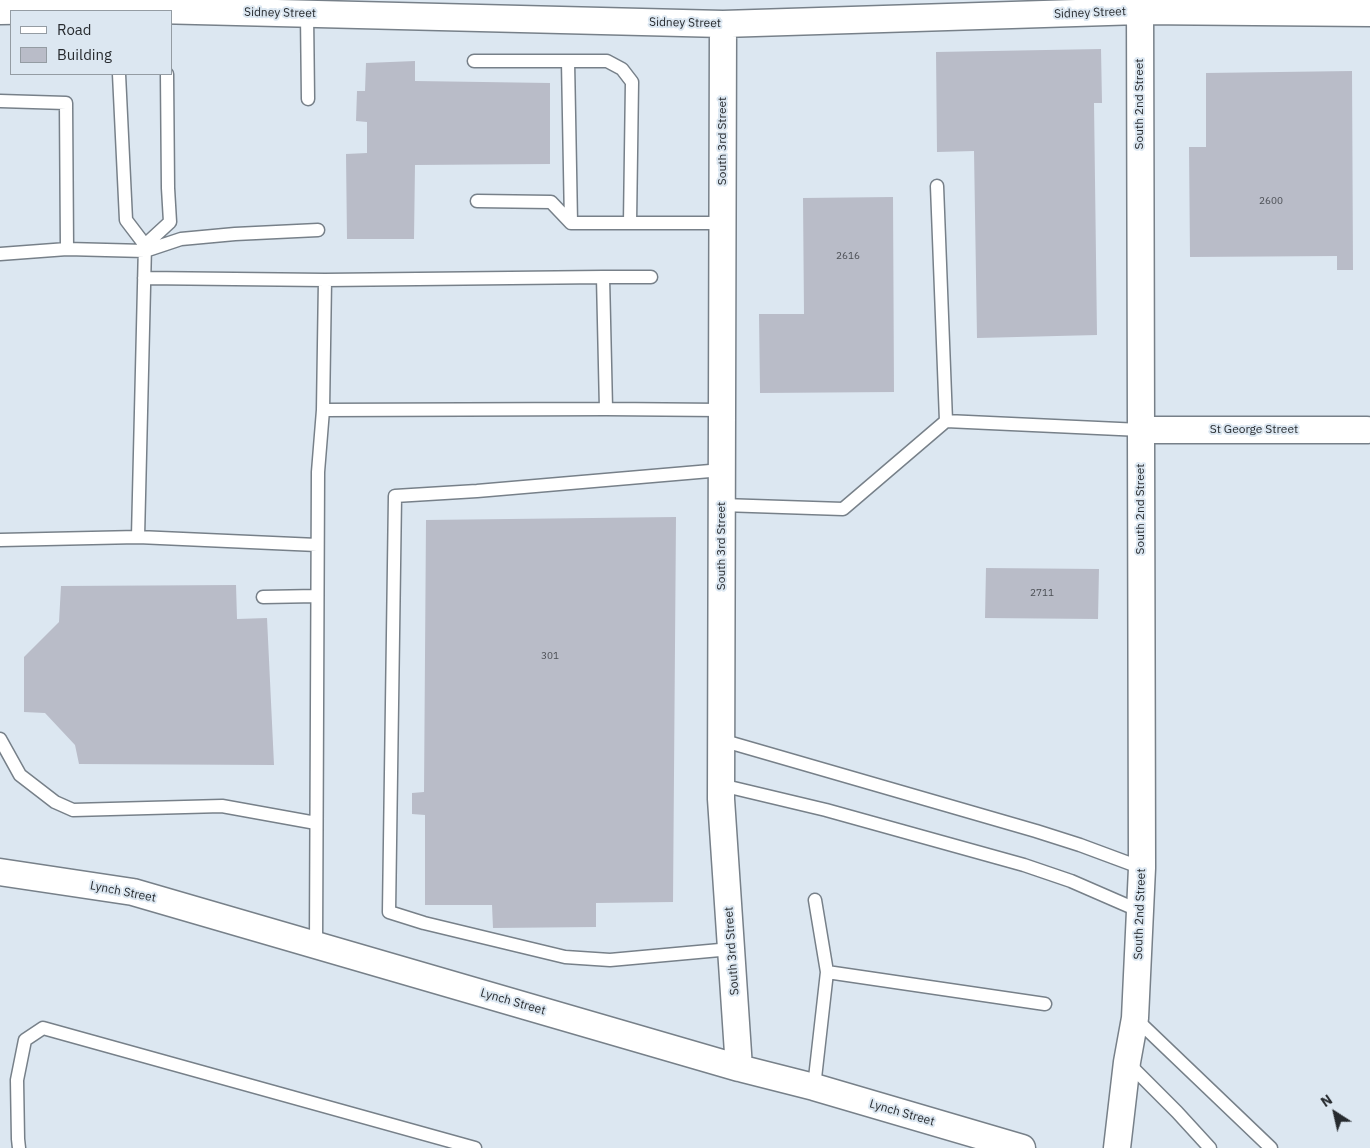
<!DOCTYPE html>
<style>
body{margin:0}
#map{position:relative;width:1370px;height:1148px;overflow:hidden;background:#dce7f1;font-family:"IBM Plex Sans",sans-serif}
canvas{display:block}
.legend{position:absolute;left:10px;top:10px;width:162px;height:65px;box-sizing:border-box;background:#dce7f1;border:1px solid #949ca3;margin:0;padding:6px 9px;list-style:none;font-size:15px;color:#272b2f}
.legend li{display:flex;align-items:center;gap:10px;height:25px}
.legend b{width:25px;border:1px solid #949ca3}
.north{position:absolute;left:1310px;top:1088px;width:50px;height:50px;-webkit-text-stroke:4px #dce7f1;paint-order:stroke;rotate:325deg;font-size:14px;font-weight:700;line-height:20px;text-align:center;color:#272b2f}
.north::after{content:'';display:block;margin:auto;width:18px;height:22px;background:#272b2f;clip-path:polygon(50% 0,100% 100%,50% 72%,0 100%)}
</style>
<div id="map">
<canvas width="1370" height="1148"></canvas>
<ul class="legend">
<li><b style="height:6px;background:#fff"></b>Road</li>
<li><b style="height:14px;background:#b9bcc8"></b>Building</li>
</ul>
<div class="north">N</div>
</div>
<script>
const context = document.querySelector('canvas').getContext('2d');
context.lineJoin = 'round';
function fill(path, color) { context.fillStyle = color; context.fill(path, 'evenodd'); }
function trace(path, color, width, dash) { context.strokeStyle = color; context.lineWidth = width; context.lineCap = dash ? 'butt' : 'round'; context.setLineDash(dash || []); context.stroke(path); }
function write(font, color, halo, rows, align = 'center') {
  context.font = font + ' "IBM Plex Sans",sans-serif'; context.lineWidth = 4; context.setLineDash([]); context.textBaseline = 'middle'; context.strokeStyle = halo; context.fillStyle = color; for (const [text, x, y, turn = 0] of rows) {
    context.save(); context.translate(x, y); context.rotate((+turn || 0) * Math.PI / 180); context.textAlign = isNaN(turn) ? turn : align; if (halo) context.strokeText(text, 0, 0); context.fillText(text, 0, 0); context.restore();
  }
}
fill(new Path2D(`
 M1101,49l1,54h-8l3,232 -120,3 -3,-187 -37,1 -1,-100z
 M415,61v20l135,2v81l-135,1 -1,74h-67l-1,-85 21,-1v-31l-11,-1 1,-30h8l1,-28z
 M1352,71l1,199h-16v-14l-147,1 -1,-110h17v-74z
 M893,197l1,195 -134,1 -1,-79h45l-1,-116z
 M676,517l-3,385 -77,1v24l-103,1 -1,-23h-67v-90l-13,-1v-21l12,-1 2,-272z
 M986,568l113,1 -1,50 -113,-1z
 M236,585l1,34 30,-1 7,147 -195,-1 -4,-19 -30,-32 -21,-1v-55l35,-35 2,-36z`), '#b9bcc8');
const lane = new Path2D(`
 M307,14l1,85
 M474,61h133l15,8 10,13 -2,141
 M568,61l3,162
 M0,101l66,2 1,146 -67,5
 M477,201l74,1 20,21h152
 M145,245l25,-23 -2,-34 -1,-114
 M67,249l78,2 36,-12 54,-5 83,-4
 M603,277h48
 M144,278l181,2
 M323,410l2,-130 278,-3 3,132
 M946,421l195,9
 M722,470l-245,21 -82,5 -6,416 35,11 141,34 45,3 121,-11
 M722,505l121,4 103,-88 -9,-235
 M138,537l179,8
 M0,540l138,-3 7,-292 -19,-25 -7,-146
 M263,597l54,-1
 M0,739l20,36 35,27 18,8 149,-4 94,17
 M721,740l315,91 44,14 62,23
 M721,785l105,25 198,55 47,16 69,30
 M815,900l12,72
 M316,945l2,-473 5,-62 283,-1 116,1
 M1135,1018l136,130
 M1127,1062l50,50 33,36
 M814,1087l13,-115 218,32
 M19,1148l-1,-9 -1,-59 8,-40 18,-12 432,120`);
const street = new Path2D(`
 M0,11l115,-2 608,15 417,-13 230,2
 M723,24l-2,775 18,269
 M1141,430h226
 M0,872l133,20 606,176 75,19 208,61
 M1117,1148l10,-86 8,-44 7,-150 -2,-868`);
trace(lane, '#778089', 15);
trace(street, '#778089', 29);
trace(lane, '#fff', 12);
trace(street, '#fff', 26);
write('10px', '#4c4f55', null, [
 ["2600",1271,201],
 ["2616",848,256],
 ["2711",1042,593],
 ["301",550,656]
]);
write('12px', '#272b2f', '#dce7f1', [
 ["Sidney Street",280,13,1],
 ["Sidney Street",1090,13,-2],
 ["Sidney Street",685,23,1],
 ["South 2nd Street",1140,104,-90],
 ["South 3rd Street",723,141,-90],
 ["St George Street",1254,430],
 ["South 2nd Street",1141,509,-90],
 ["South 3rd Street",722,546,-90],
 ["Lynch Street",123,892,11],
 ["South 2nd Street",1140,914,-88],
 ["South 3rd Street",732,951,-94],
 ["Lynch Street",513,1002,16],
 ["Lynch Street",902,1113,16]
]);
</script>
